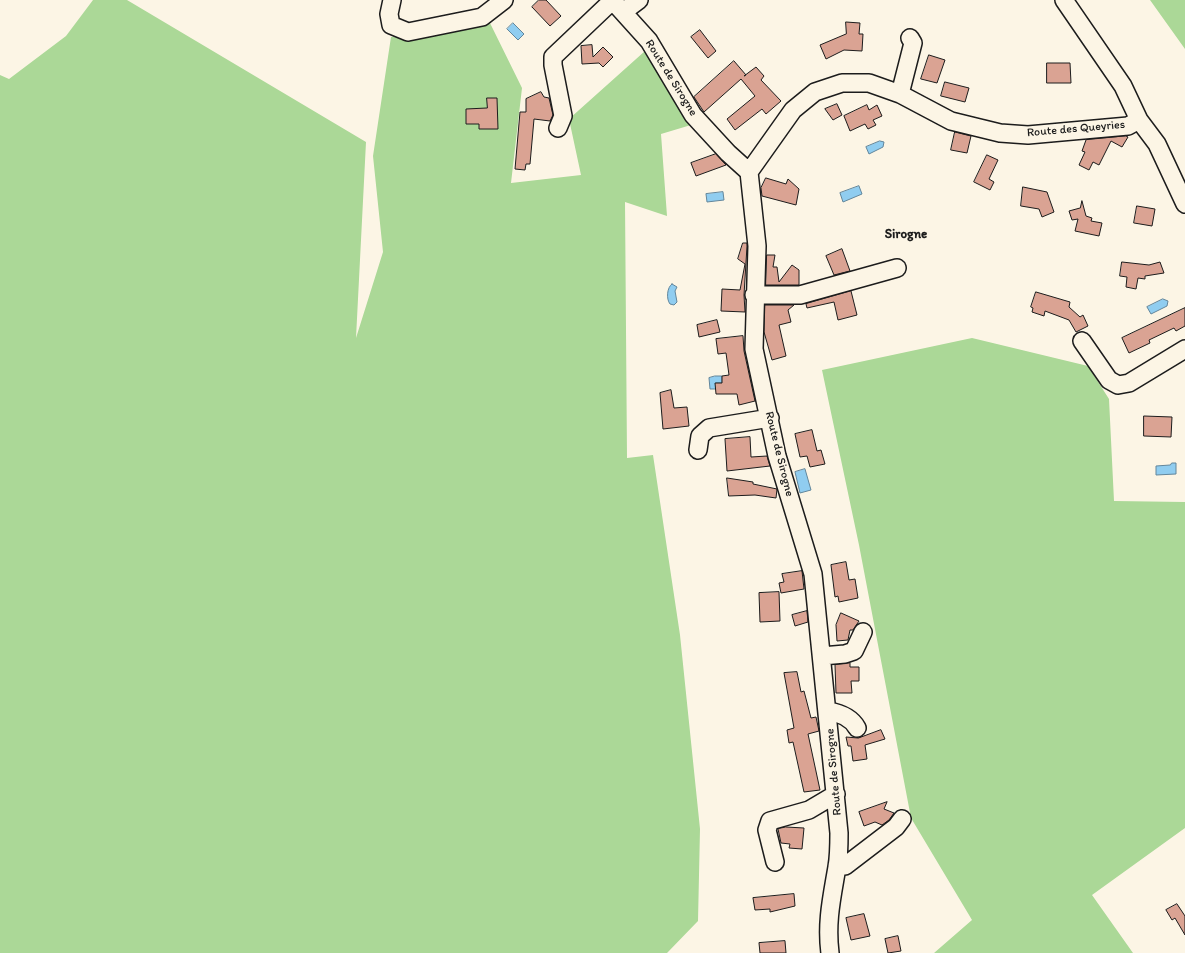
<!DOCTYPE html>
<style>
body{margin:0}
canvas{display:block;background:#fcf5e5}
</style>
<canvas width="1185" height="953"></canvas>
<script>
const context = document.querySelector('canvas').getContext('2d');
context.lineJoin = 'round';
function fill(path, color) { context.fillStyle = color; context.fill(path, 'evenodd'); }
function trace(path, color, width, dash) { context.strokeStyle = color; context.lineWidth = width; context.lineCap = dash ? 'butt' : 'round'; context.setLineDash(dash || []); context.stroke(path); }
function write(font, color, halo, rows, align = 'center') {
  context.font = font + ' Itim,sans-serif'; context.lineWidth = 3; context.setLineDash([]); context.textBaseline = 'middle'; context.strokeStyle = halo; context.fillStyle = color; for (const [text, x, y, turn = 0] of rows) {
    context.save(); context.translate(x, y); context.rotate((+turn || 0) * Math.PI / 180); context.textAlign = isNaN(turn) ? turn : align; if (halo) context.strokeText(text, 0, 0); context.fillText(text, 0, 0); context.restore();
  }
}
fill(new Path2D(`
 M93,0h34l239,142 -10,196 27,-86 -10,-96 18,-119 98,-16 33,67 -11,95 70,-8 -12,-56 76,-68 46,74 -30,9 6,82 -42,-14 2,256 26,-3 27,180 20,194 -2,92 -31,32h-667v-878l9,4 57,-43z
 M1150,0h35v49z
 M972,338l116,28 21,33 5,102 71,1v326l-93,67 41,58h-199l38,-33 -61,-102 -52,-273 -37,-175z`), '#abd897');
const water = new Path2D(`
 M513,23l11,11 -6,6 -11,-11z
 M880,141l4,1 -1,5 -14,7 -3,-7z
 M859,186l3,8 -19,8 -3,-9z
 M723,192l1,8 -17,2 -1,-8z
 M672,284l5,3 -2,4 2,11 -3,3 -4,-1c-4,-5 -3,-17 2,-20z
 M1163,299l5,2 -1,5 -16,8 -4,-7z
 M715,376h7v7h-6v6h-6l-1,-11z
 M1172,463h4v11l-20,1v-9l14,-1z
 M805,469l6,21 -11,3 -5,-21z`);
fill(water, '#90cdf0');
trace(water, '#62869b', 1);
const building = new Path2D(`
 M539,0h7l15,16 -11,10 -18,-19z
 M846,22l14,1 -1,11h4l-1,17 -18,-1 -18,9 -6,-14 26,-11z
 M700,30l16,21 -8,7 -17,-21z
 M592,45l1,12 10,-10 10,10 -10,10 -4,-4 -17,1 -1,-18z
 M929,55l16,5 -8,23 -16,-4z
 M734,61l12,14 -2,1 12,-9 8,9 -3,4 20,21 -15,13 -4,-5 -27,21 -8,-11 28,-23 -14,-17 -37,33 -10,-15z
 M1047,63h23l1,20h-24z
 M945,82l24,6 -4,14 -24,-6z
 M541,92l3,5 5,1 4,17 -3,6 -16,-2 -4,45h-4l-1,6 -10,-1 5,-57h6v-13z
 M487,98h10l1,31h-19v-5h-13v-15l21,-1z
 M837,104l5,11 -9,5 -8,-11z
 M867,105l2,5 8,-5 5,11 -9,4 3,5 -8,4 -3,-5 -15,7 -6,-15z
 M955,132l16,4 -4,17 -16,-3z
 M1126,136l2,1 -6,10 -11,-6 -12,24 -6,-3 -4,8 -10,-5 6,-13 -3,-1 4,-11z
 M716,154l10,11 -30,11 -5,-13z
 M987,155l11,5 -9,19 5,3 -4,8 -16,-8z
 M766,178l20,6 2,-5 11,10 -3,16 -34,-9 -1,-8z
 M1023,187l24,5 7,20 -12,5 -3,-8 -18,-3z
 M1082,201l4,15 6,2 -1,3 11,2 -3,13 -24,-5 3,-12 -6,1 -3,-9 11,-3z
 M1137,206l18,3 -3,17 -18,-3z
 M743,243h4v3l-3,49 1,17 -24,-1 1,-22 18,1 5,-26 -7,-5z
 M842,249l8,22 -16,4 -8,-19z
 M767,255h8l-2,12h4l2,15 13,-17 7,5v15h-33z
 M1122,262l27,3 11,-3 4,11 -19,3v3l-7,-1 -2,11 -10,-2 1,-10 -7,-1z
 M851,291l6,24 -19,5 -4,-18 -27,6 -1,-4z
 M1036,292l34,10 -1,5 11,10 3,-2 5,11 -12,6 -7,-12 -24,-9 -1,5 -12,-4 1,-4 -2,-1z
 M765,305h29l-6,5 3,12 -12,3 7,31 -14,4 -8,-28z
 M1185,308v18l-9,5 -2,-3 -25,12 1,3 -21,10 -1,-2 -6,-13z
 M717,320l3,12 -21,5 -2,-12z
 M743,336l1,15 11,50 -16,4 -2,-11h-21l-1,-11h7v-7l7,-1 -3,-22 -8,1 -2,-15z
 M671,390l3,18 13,-1 2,19 -26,3 -3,-36z
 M1144,416l28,1 -1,20 -27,-1z
 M812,430l5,21 4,-1 4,14 -15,3 -3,-11 -7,1 -5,-23z
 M750,437l1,20 16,-1 3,10 -43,5 -2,-32z
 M727,478l26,4v2l24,5 -1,9 -21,-3 -26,1z
 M846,562l3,18 6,-1 3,19 -19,4 -1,-6 -3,1 -4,-32z
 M802,571l2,18 -23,4 -2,-10 5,-1 -2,-8z
 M779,592l1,29 -20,1 -1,-29z
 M807,611l1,11 -13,4 -3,-11z
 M841,613l18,8 -6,9h-3l-2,10 -11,1 -1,-16z
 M850,663v4h9v14h-8l1,12h-16l-1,-28z
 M797,672l4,20 3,-1 7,27 5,-1 3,14 -11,3 12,56 -16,2 -11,-50 -4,1 -2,-13 7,-2 -10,-55z
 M881,730l4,9 -20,6 2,14 -14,2 -2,-15h-3l-2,-9 12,1z
 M887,802l-3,7 10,4 -5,7 -7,5 -7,-3 -11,4 -5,-14z
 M786,827l18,1 -2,21 -13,-1 1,-4 -9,-1 -3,-14z
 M794,894l1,12 -25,6v-3l-15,1 -2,-12z
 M1177,904l8,12v19l-10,-17 -3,2 -6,-10z
 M864,914l6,22 -19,4 -5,-22z
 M898,936l3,15 -13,2 -3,-14z
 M785,941l1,12h-26l-1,-10z`);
fill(building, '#daa393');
trace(building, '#1c1c1c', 1);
const minor = new Path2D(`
 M392,0l-3,14 2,11 17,7 74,-15 22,-17
 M612,0l37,41 44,74 35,38 21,19 8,74 -3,103 23,107 36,118 26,259c0,11 0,23 -2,34 -5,30 -11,55 -7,86
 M1064,0l59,86 16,34 18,24 28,60
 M623,12l16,-12
 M900,94l13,-51 -3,-5
 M558,128l5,-12 -10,-51v-8l60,-57
 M749,172l44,-62 22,-18 27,-9h27l31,11 51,27 49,12 28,2 100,-9 11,-6
 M754,295h46l97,-27
 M1082,341l27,39 9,5 11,-2 56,-34
 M698,450l2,-14 9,-8 61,-10
 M822,656l23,-2 9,-3 9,-19
 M828,711c12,2 23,6 29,17
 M775,862l-8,-32 3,-9 39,-11 27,-16
 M837,866h8l51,-39 6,-8`);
trace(minor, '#1c1c1c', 20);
trace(minor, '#fcf5e5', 17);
write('12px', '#1c1c1c', '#fcf5e5', [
 ["Route de Sirogne",671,78,58],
 ["Route des Queyries",1076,129,-5],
 ["Route de Sirogne",779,454,76],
 ["Route de Sirogne",834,772,-95]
]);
write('bold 13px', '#1c1c1c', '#fcf5e5', [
 ["Sirogne",906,235]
]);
</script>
